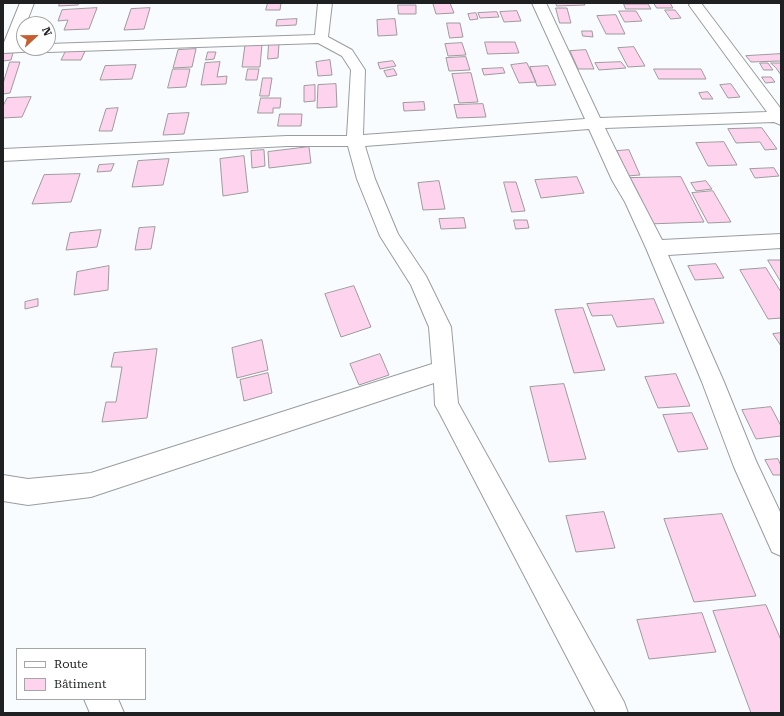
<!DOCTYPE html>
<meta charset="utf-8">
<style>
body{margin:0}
#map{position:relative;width:784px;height:716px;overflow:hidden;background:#f9fcff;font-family:"Roboto Serif",serif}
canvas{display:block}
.frame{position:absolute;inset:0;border:4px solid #1e2021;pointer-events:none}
.legend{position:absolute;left:16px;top:648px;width:130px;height:52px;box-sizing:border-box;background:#fff;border:1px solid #a5a6a6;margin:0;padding:5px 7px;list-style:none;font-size:12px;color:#1e2021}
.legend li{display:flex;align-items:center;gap:8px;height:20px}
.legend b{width:20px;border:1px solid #a5a6a6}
.north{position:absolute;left:16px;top:16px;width:40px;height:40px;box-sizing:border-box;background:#fff;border:1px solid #a5a6a6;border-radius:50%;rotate:68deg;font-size:11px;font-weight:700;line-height:16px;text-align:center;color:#1e2021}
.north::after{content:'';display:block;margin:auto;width:14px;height:18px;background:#c55e30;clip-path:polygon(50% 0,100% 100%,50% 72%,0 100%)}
</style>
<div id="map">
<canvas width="784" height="716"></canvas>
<div class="frame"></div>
<ul class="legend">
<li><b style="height:5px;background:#fff"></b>Route</li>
<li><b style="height:11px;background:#fdd3ee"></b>Bâtiment</li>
</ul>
<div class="north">N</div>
</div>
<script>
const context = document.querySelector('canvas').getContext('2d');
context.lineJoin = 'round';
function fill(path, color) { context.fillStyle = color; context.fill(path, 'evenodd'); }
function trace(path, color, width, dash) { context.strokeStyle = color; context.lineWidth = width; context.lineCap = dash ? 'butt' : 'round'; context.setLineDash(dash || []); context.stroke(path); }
const building = new Path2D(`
 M60,3h19l-1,2 -19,1z
 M268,3h13l-1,7h-14z
 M450,3l4,10 -18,1 -3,-10z
 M556,3h28l1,2 -28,1z
 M654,3h16l3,5h-16z
 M624,4h24l3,5h-25z
 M398,5h18v9h-17z
 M97,8l-8,21 -25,1 4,-10 -10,1 4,-11z
 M150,8l-6,21 -20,1 7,-21z
 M556,8h11l4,15h-11z
 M665,10h10l6,8 -10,1z
 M517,11l4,10 -17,1 -4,-10z
 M619,11h17l6,10 -17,1z
 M497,12l2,5 -19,1 -2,-5z
 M476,13l2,6 -8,1 -2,-6z
 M616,15l9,19h-19l-9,-18z
 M297,19l-1,6 -20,1 1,-6z
 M395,19l2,16 -19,1 -1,-16z
 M447,23h13l3,14 -13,1z
 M582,31h10l1,6 -10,-1z
 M485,42h30l4,11 -31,1z
 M462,43l4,12 -18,1 -3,-12z
 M262,44l-2,23h-18l3,-22z
 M269,44h10l-1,14 -10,1z
 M634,47l11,19 -17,1 -10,-19z
 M196,49l-4,18 -19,1 5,-18z
 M586,50l8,19h-16l-8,-18z
 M85,51l-4,9h-20l4,-8z
 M208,52h8l-2,7 -8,1z
 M13,53l-2,7 -8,1v-7z
 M781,54v7l-30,1 -5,-6z
 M466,57l4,13 -21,1 -3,-13z
 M330,60l2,15 -14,1 -2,-14z
 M393,61l3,5 -16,3 -2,-6z
 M10,62h10l-10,31 -7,1v-10z
 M220,62l-3,15 10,-1 -1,8 -25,1 4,-22z
 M621,62l5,6 -27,2 -4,-7z
 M527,63l9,19 -17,1 -8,-18z
 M760,63h8l5,7h-9z
 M771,63h10v12l-5,-7z
 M136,65l-4,14 -32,1 5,-14z
 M548,66l8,19 -19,1 -7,-19z
 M503,68l2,5 -21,2 -2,-6z
 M173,69h17l-4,18 -18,1z
 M248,69h11l-2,11h-11z
 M394,69l3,6 -10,2 -3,-6z
 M654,69h47l5,10h-47z
 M471,73l7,29 -19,1 -7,-29z
 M762,77h9l4,5 -9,1z
 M263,78h9l-3,18h-9z
 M336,84l1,23 -20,1 1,-23z
 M731,84l9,13 -12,1 -8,-13z
 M315,85v16l-11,1v-16z
 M708,92l5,7h-11l-3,-6z
 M31,97l-9,20 -19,1v-12l4,-8z
 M261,98h20l-1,10h-7v5h-15z
 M424,102l1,8 -21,1 -1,-8z
 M483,104l3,13 -29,1 -3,-13z
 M118,108l-6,23h-13l7,-22z
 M189,113l-5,21 -21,1 5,-21z
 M280,114h22l-1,12h-23z
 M762,128l15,21 -12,1 -5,-8 -24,1 -8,-14z
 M724,142l13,23 -29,1 -12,-23z
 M309,147l2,16 -42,5 -1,-16z
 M264,150l1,16 -13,2 -1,-17z
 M629,150l11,25 -13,1 -10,-25z
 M244,156l4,36 -25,4 -3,-37z
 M169,159l-6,26 -31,2 6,-26z
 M114,164l-3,7 -14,1 2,-7z
 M774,168l5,8 -24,2 -5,-9z
 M80,174l-9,28 -39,2 12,-29z
 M577,177l7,16 -43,5 -6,-18z
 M681,177l23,45 -56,2 -18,-46z
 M439,181l6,28 -22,1 -5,-27z
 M706,181l6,8 -16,2 -5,-8z
 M504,182h12l9,29 -13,1z
 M713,191l18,31 -23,1 -16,-30z
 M464,218l2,10 -25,1 -2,-10z
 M514,220h13l2,8 -13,1z
 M155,227l-4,22 -16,1 4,-22z
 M101,230l-4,17 -31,3 4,-17z
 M768,260h13v22z
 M716,264l8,14 -29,2 -7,-14z
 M109,266l-1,24 -34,5 3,-23z
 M766,268l15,24v26l-13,1 -28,-49z
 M354,286l17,41 -30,10 -16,-43z
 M38,299v7l-13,3v-7z
 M654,299l10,24 -47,4 -5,-12 -20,1 -5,-12z
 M583,308l22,62 -31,3 -19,-63z
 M781,333v13l-8,-12z
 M262,340l6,30 -31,8 -5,-30z
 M157,349l-10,69 -45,4 4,-20h10l6,-35h-11l3,-14z
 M380,354l9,21 -30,10 -9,-21z
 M268,373l4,20 -28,8 -4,-21z
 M676,374l14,32 -32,2 -13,-31z
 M564,384l22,75 -37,3 -19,-75z
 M771,407l10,19v10l-25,3 -14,-29z
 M692,413l16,36 -30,3 -15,-37z
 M778,459l3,7v9h-8l-8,-15z
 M604,512l11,36 -39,4 -10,-36z
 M722,514l34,82 -62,6 -30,-83z
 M766,605l15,35v73h-30l-38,-102z
 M702,613l14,39 -67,7 -12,-39z`);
fill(building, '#fdd3ee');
trace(building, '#9e9a9d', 1);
const minor = new Path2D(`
 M20,3h14l-8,21h-2v5l-6,15h6v4h24v-4l267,-9 3,-32h14l-4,34 24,13 13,20 -2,65 222,-16 -53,-116h14l54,115 167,-6 -78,-107 2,-2h10l80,106v16l-7,-3 -169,6c18,38 38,75 57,112l119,-6v14l-113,7 56,127 32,79 25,53v42l-9,-4 -38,-85 -32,-85 -56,-134 -21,-46 -13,-22 -23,-51 -224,17 10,33 23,55 28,42 25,51 7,76 166,299 4,11h-32l-157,-301 -4,-7 -1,-22 -343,114 -63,8 -25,-4v-26l25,4 63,-6 341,-109 -3,-37 -18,-42 -31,-49 -23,-57 -9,-33h-61l-284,15v-12l284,-13h60l4,-66 -9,-14 -24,-13 -270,9 -5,-1 -2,-3 -2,3 -36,2v-8z
 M84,699h34l6,14h-34z`);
trace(minor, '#999da0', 2);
fill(minor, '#fff');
</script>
